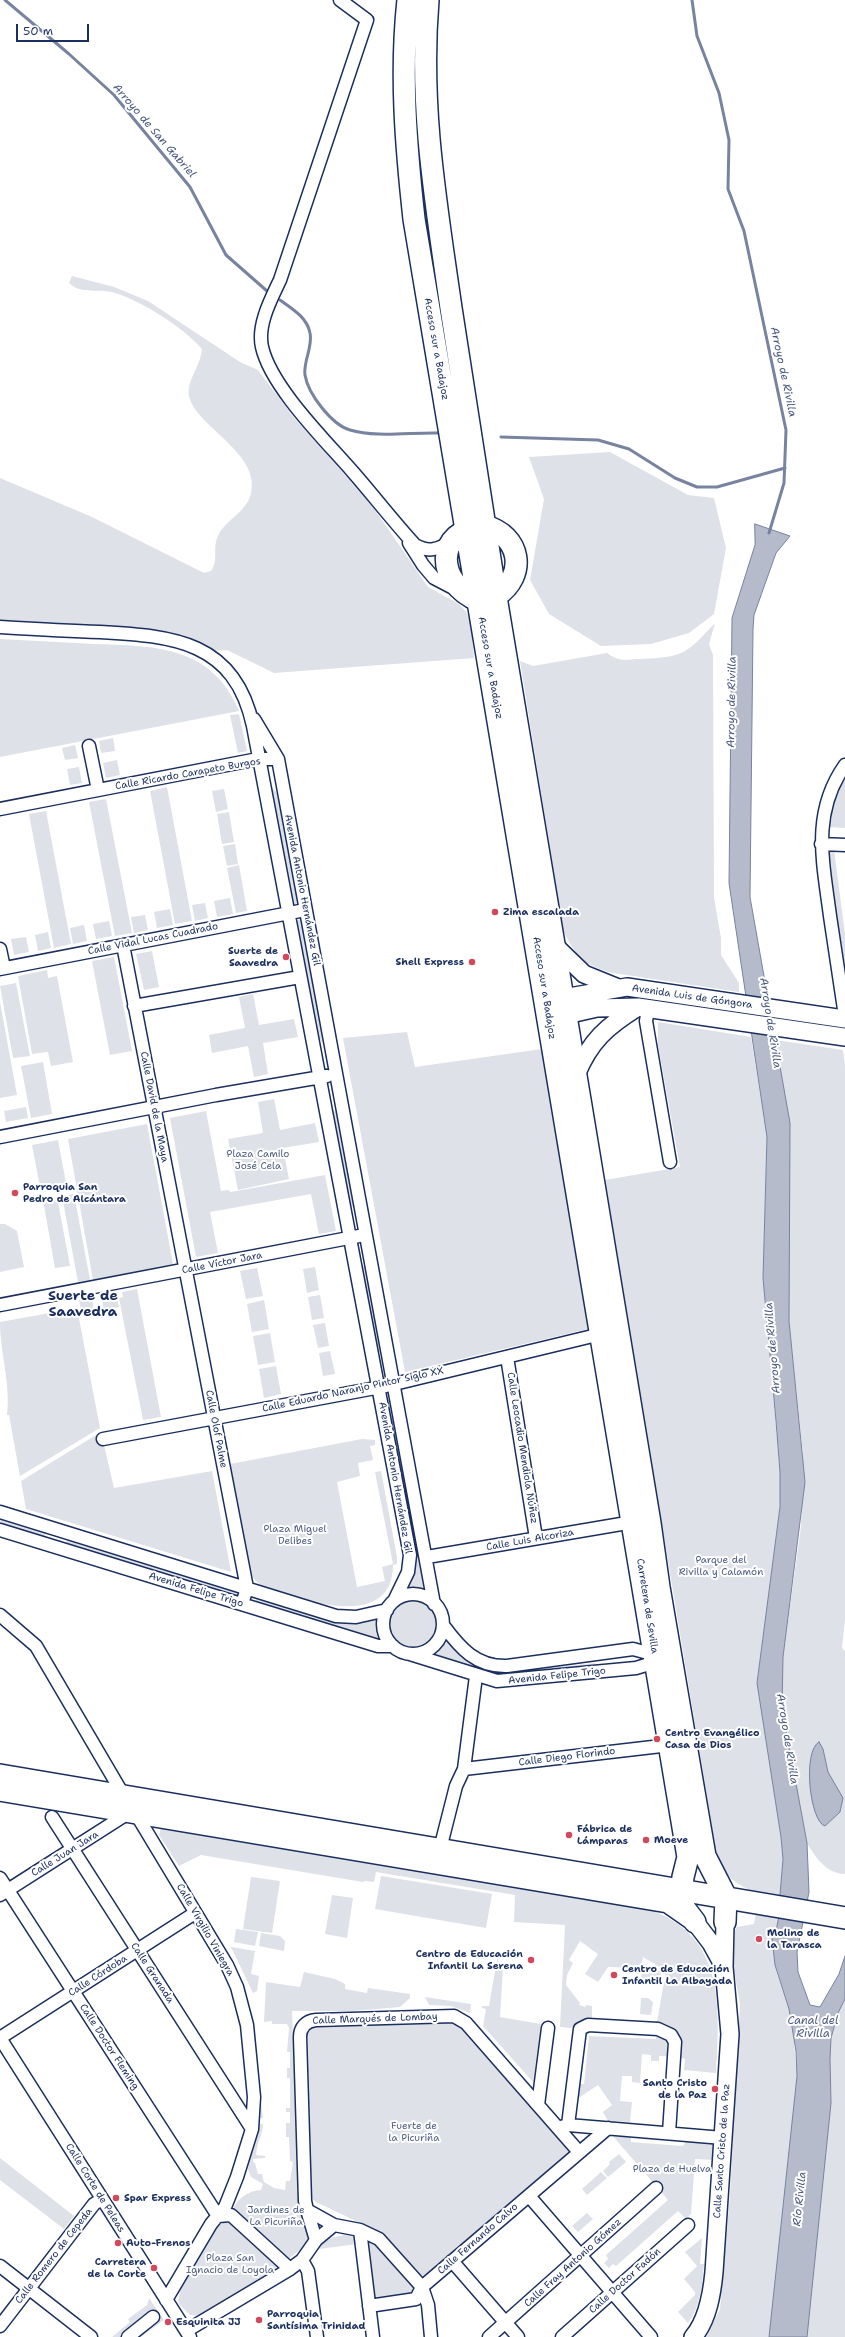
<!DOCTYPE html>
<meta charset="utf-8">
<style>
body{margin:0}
#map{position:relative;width:845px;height:2337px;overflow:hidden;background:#fff;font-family:"Shantell Sans",sans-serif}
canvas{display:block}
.scale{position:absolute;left:16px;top:24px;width:73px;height:18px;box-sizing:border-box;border:2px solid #1b2f5e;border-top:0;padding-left:5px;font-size:12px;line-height:14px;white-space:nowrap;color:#1b2f5e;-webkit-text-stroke:3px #fff;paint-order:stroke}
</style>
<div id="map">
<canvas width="845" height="2337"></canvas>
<div class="scale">50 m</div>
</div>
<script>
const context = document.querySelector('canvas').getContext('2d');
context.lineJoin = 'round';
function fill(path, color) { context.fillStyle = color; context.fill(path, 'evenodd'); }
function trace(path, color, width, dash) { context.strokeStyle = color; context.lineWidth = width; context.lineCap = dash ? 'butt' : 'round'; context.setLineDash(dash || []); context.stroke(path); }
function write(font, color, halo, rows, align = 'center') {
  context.font = font + ' "Shantell Sans",sans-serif'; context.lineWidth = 4; context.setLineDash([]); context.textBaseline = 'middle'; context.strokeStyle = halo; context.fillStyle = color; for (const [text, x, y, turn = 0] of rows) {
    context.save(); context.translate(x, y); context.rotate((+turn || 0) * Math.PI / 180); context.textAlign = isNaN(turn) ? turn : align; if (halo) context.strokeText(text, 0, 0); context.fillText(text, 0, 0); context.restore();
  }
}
fill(new Path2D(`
 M72,276l42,11 34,14 92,61 18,8 34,45 81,92 55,80 31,17 8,9 4,12 3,33 -200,15 -47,-23 -15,1 -14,-9 -44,-12 -154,-10v-142l92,39 112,56 7,-2c8,-11 1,-23 7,-35 7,-16 29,-24 33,-43 10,-40 -56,-67 -62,-97 -3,-15 12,-31 13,-47 -19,-22 -59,-47 -87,-56 -17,-6 -32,3 -46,-10z
 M610,452l78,43 26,3 12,50 -12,66 -25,19 -38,11 -50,2 -52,-32 -19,-34 14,-81 -15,-42z
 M715,623l-6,21 4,11 1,243 7,40v17l18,28v9l-126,-19c-28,-7 -38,-17 -50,-43l-43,-269 13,5 74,-13c14,10 18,6 34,6 43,-2 45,-5 74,-36z
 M0,639c32,2 63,3 95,5 61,2 117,2 144,67l-239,46z
 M239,714l8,37 -9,2 -8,-38z
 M113,738l2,13 -14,2 -2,-12z
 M75,745l3,13 -13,2 -3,-12z
 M117,760l3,15 -14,3 -3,-15z
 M79,767l3,16 -12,2 -3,-16z
 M845,779v49l-16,-1 4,-23z
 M270,785l8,9 20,107 -2,4 -3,-2z
 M167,787l25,134 -17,3 -25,-133z
 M224,789l4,20 -12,3 -4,-21z
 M106,799l26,134 -17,3 -26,-134z
 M46,811l25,133 -17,4 -25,-134z
 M229,812l5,30 -12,2 -5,-30z
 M235,844l3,20 -11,2 -4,-20z
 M834,849l11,85v38l-18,-118z
 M239,865l8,46 -11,2 -9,-45z
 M230,898l3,16 -16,3 -3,-16z
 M205,903l3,15 -13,3 -3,-16z
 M170,909l3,16 -16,3 -3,-16z
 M145,915l3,15 -14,3 -3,-16z
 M300,919l2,2 22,123 -6,-7 -22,-115z
 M109,921l3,15 -16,3 -3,-15z
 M84,925l3,16 -14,3 -3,-16z
 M48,932l3,16 -13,3 -3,-16z
 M26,937l3,15 -15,3 -3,-16z
 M152,951l7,36 -15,3 -8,-36z
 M114,957l18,94 -22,4 -18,-94z
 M47,970l1,8 9,-2 16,86 -22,4 -3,-14 -16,2 -14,-78z
 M16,983l14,73 -17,2 -13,-72z
 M253,994l6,31 35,-6 4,18 -35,6 5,31 -14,3 -6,-31 -36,7 -3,-18 36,-7 -6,-31z
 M0,1002l17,93 -17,3z
 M658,1022l93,15 16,100 -4,141 17,194v35l-23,176 24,154 2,22 -3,36 3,1 -7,36 -4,7 5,35 12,35 4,20 4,47 -28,261h-63l14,-28 10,-114 10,-191 -10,-56 2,-12 5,-9 17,-3 5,-30c-18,-7 -36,-17 -42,-37l-112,-677 75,-13 -22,-122z
 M407,1032l8,35 127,-18 46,280 -183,43 -62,-334z
 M776,1040l67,10 2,15v555l-3,28 3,3v223c-18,0 -30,-17 -38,-31l-25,-135 1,-51 18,-130 2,-73 -14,-133z
 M43,1062l9,52 -21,4 -10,-52z
 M274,1099l6,31 35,-7 4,19 -36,6 6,31 -51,11 -10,-51 35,-6 -5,-31z
 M26,1107l2,11 -22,4 -2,-11z
 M331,1108l7,6 17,96 -6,-9z
 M206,1111l15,80 7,-1 3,2 94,-17 11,56 -17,3 -8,-40 -101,18 8,41 -22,4 -26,-139z
 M147,1124l26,140 -80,16 -25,-141z
 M58,1140l9,48 -26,4 -9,-47z
 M74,1194l16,86 -12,2 -16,-86z
 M57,1197l13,69 -15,2 -12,-68z
 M0,1224h5l12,7 7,36 -24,5z
 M361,1263l6,7 16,87 -6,-8z
 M315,1267l4,23 -12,3 -4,-24z
 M257,1268l6,28 -17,3 -6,-28z
 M137,1289l24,128 -18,3 -24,-122 4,-1 -1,-5z
 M116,1293l3,14 -15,3 -3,-14z
 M320,1295l4,23 -12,2 -4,-23z
 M92,1298l2,14 -12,2 -3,-14z
 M264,1300l5,29 -17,3 -5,-28z
 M77,1308l23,120 -80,48 -11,-61h-2c4,-31 -7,-62 -7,-93z
 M325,1323l4,23 -11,2 -5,-23z
 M270,1333l5,29 -17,3 -5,-29z
 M330,1351l5,23 -12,2 -4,-23z
 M276,1366l5,28 -17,4 -5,-29z
 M391,1416l5,7 30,166 -19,-1 4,-9z
 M101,1432l13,56 98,-17 19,101 -205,-63 -5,-28z
 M362,1439l13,1v5l-5,1 3,14 -15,3 2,13 -23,6 20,105 28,-6 -3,-14 11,-3 -18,-92 6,-1 16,86v7l-4,1c0,68 -95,35 -133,20l-6,-6 -4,-8 -20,-107z
 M0,1517l46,15 -1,6 -45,-14z
 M67,1539l172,51 -1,6 -172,-52z
 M257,1597l100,26 21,-7 -2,11 4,13 -125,-38z
 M389 1624a24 24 0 1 1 48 0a24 24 0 1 1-48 0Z
 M447,1637l13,18 13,9 35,8 88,-9 -7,5 -86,9 -72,-21 10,-8z
 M161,1827l486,82c78,25 73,97 69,164l-32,-3 1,-11 -4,-1c2,-18 -4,-34 -24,-36l9,-51 -23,-14 -1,6 19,9 -2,9 -18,-1 1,-12 -34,-1 -10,15 -13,-8 13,-20 -18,-13 -11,19 4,3 -6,12 -1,10 14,18 -1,2 6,2 1,-2 6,1v13l-11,1 -10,8 -11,-1 5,-102 -51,-3 1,-27 -139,-23 -2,10 -10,-1 -1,1 -162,-27 -22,11 -20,-31z
 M381,1876l111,18 -6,34 -111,-19z
 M251,1877l29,4 -8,52 -29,-4z
 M332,1895l21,3 -6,40 -22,-4z
 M236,1929l22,3 -3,14 -21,-4z
 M261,1933l19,3 5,5 -1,10 -25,-5z
 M231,1947l24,4 -4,23 8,2 -2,15 -4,2z
 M498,1954v12l5,1 -3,50 41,7 -8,58 -50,-56 3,-17 -4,-1v-2h7z
 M304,1972l31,7 10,5v5l22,4 1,-5 42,6v4l-10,9 -47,4h-61l8,189 12,37 -2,5 -23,18 -54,-51c4,-10 16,-19 28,-19l2,-6 -12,-7 -3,-8 13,-67 2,16h-3v6h3c-1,13 -6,18 -7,31l9,1v2l-12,1v3l2,1 3,11h4l2,8 10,6 11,2 1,-9h4l3,-19 -3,-1 -1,-24h-3v-14h4v-11h-4v-4h4v-30h-3v-10h3v-16h-3l2,-24 -2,-4h-15v-3l-8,1 2,-40 34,5z
 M425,1997l46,7 -1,9 -19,-7 -22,-1z
 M641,1998h7l5,4 -2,13 -11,-1z
 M845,1999v338h-38l24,-234 -1,-44 1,-21 7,-25z
 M452,2022l11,5 106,122 1,4 -144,123 -9,-2 -38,-42 -63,-30 -5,-4 -6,-161 3,-7 7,-4z
 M589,2036l67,3v-3l7,2 4,4 1,14h-9v5h-8v-6l-9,-1 -2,29 -8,-1v-6h-10l-2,25 12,1 -2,20 -22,-1 -5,-9 9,-7 -14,-20 -21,14 2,-15h5z
 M611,2134l20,2v6l52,4 4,-6 22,2 6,5 1,13 -21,-1 -4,55 -5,5 -8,-8 -62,55 -3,-2 -4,4 -5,-5 4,-4 -2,-4 62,-55z
 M619,2154l7,8 -18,15 -5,-6 7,-7 -1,-2z
 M0,2158l74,58 -10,13 -64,-49z
 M601,2172l6,6 -20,17 -5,-6z
 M587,2213l6,6 -15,13 -6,-6z
 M229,2220l49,45v4l-76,47 -12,-1 -11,-11c-5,-15 35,-83 50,-84z
 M345,2235l9,2 3,7 -45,6 12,-11z
 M702,2238l-2,26h4c-2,21 -3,41 -16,59l-10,-11 17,-17v-3l-11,-13 13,-13 -12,-14z
 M372,2240l43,47 -1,6 -40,5 -6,-54z
 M149,2298l15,22 -23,17h-29l18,-15 -2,-3 19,-14z`), '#dee1e7');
const water = new Path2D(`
 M755,524l35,12 -14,17 -22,62 -1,14 -3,268 40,226 -1,198 16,161 -22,175 -1,51 25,135 2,49 -12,60 1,20 12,33 10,2 19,-33 6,-18v43l-7,14 -7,25 -1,21 1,44 -24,234h-38l28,-261 -1,-25 -7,-42 -14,-44 -3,-27 1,-7h3l7,-35 -3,-1 3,-36 -2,-22 -24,-154 23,-176v-35l-4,-51 -13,-143 4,-141 -38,-254 3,-265 23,-73z
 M819,1742l4,7 5,23 15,26 -3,14 -15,14c-15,-4 -23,-75 -6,-84z`);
fill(water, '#b5bbca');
trace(water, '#77839f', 1);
trace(new Path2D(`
 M5,0l64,54 45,41 76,92 36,68 41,36
 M692,0l5,36 22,57 10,47 -1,49 16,42 42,199 -2,53 -15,50
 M280,300c12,9 27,17 30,33 3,14 -7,29 -5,42 3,19 27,50 45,55 26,8 62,2 89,3
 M501,437l97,3 31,9 46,29 22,9h20l68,-19`), '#77839f', 3);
const street = new Path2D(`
 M340,0l27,20 -87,260c-9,19 -23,45 -18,67 9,40 63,93 90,124 21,24 41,50 63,74 14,8 23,4 36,-3
 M409,543l14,22 11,13 23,12
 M0,627c33,2 67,4 100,5 73,4 135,9 153,94l157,829 -2,17 -14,29
 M254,719l24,40 156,845
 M89,746l9,44
 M845,765c-34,48 -22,97 -15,151 5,33 10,66 15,100
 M0,809l258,-50h20
 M821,844l24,1
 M123,945l124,643 -5,16
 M0,949l4,19
 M0,969l305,-59
 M134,1006l166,-29
 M648,1009l-2,12 24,141
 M0,1137l216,-42 111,-19
 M0,1305l359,-69
 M507,1357l29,181
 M103,1439l283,-53 215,-52
 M0,1512l336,104 20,1 31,-7
 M0,1530l378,116h15
 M427,1557l206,-35
 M383 1624a30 30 0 1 1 60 0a30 30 0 1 1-60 0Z
 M0,1615l36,31 88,150
 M443,1625c17,23 33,42 64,41l126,-17 15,4 9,7
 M410,1654l87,27 139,-13 13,-4 8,-9
 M464,1769l206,-24
 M136,1814l91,151 10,22 10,38 7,72 -2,32 -15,48 -12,30 -14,17 -45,76
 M52,1817l200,312
 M440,1849l16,-63 8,-17 12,-93
 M0,1878l218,338
 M0,1895l130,-83
 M0,2038l190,299
 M0,2038l195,-125
 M538,2105l10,-77
 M568,2125l12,-96 8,-4 70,4 13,6 4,7 -6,91
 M561,2127l7,-2 155,13
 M529,2196l122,141
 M307,2210l9,30
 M218,2216l13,-1 59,54
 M360,2230l13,107
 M302,2260l6,11 9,66
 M452,2261l66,76
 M0,2266l91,71
 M369,2306l47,-7 6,-12 186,-159
 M0,2326l94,-122 8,-5
 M186,2331l104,-62 12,-9 14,-20 18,-15
 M128,2337l25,-20
 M431,2337l-3,-32 -6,-18 -43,-48 -19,-9 -26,-5 -27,-15 -2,-9 -5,-164c0,-10 6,-16 16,-17l138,-4 12,7 113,129
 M489,2337l167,-149
 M562,2337l126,-112`);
const secondary = new Path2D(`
 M554,945l30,29 32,13
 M555,1008l8,-10 64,-11 218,32
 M555,1010l11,5 31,-7 41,-1 207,30
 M576,1075c14,-34 31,-49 62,-68
 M695,1922l16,21 11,20
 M693,2337c15,-17 19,-44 21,-65l16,-238 -6,-67 1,-45`);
const highway = new Path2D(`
 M408,0c-8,74 -2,146 6,219l274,1638 -5,20 -2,20 1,8 13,17
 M428,0c-9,107 8,203 23,308 15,94 29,189 44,283 52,311 104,621 155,932l9,64 46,269 21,41 -1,25
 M485,526c35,9 43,49 11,70 -4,3 -12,4 -17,5 -44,-18 -45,-72 6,-75z
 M0,1775l845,143
 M0,1790l668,112 23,16`);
trace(street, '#1b2f5e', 15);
trace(secondary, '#1b2f5e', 20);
trace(highway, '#1b2f5e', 24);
trace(street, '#fff', 12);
trace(secondary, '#fff', 17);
trace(highway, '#fff', 21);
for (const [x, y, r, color] of [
 [495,912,4,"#d1495b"],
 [286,957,4,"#d1495b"],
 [472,962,4,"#d1495b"],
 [15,1193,4,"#d1495b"],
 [657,1739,4,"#d1495b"],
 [569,1835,4,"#d1495b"],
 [646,1840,4,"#d1495b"],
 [759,1939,4,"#d1495b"],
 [531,1960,4,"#d1495b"],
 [614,1975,4,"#d1495b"],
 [715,2089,4,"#d1495b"],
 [116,2198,4,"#d1495b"],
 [118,2243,4,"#d1495b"],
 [154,2268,4,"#d1495b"],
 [259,2320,4,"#d1495b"],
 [168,2322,4,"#d1495b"]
]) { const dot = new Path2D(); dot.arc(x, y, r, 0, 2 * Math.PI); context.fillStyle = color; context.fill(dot); trace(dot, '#fff', 1.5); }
write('10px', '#1b2f5e', '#fff', [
 ["Acceso sur a Badajoz",436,349,80],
 ["Acceso sur a Badajoz",490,668,80],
 ["Calle Ricardo Carapeto Burgos",188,774,-10],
 ["Avenida Antonio Hernández Gil",302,890,79],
 ["Calle Vidal Lucas Cuadrado",153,939,-11],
 ["Acceso sur a Badajoz",544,988,81],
 ["Avenida Luis de Góngora",692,997,8],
 ["Calle David de la Maya",154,1107,79],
 ["Calle Víctor Jara",222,1263,-11],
 ["Calle Eduardo Naranjo Pintor Siglo XX",353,1390,-12],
 ["Calle Olof Palme",216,1429,79],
 ["Calle Leocadio Mendiola Núñez",522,1448,81],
 ["Avenida Antonio Hernández Gil",395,1478,80],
 ["Calle Luis Alcoriza",530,1540,-10],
 ["Avenida Felipe Trigo",196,1590,17],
 ["Carretera de Sevilla",647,1606,81],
 ["Avenida Felipe Trigo",557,1676,-6],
 ["Calle Diego Florindo",567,1757,-7],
 ["Calle Juan Jara",65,1854,-32],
 ["Calle Virgilio Viniegra",205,1930,60],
 ["Calle Granada",152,1973,57],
 ["Calle Córdoba",98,1976,-33],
 ["Calle Marqués de Lombay",375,2019,-2],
 ["Calle Doctor Fleming",109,2047,57],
 ["Calle Santo Cristo de la Paz",722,2151,-86],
 ["Calle Corte de Peleas",95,2188,58],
 ["Calle Fernando Calvo",478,2239,-41],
 ["Calle Romero de Cepeda",54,2256,-52],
 ["Calle Fray Antonio Gómez",573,2263,-42],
 ["Calle Doctor Fadón",625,2281,-42]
]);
write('bold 10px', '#1b2f5e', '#fff', [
 ["Zima escalada",503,912],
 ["Suerte de",278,951,"right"],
 ["Saavedra",278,963,"right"],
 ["Shell Express",464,962,"right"],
 ["Parroquia San",23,1187],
 ["Pedro de Alcántara",23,1199],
 ["Centro Evangélico",665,1733],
 ["Casa de Dios",665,1745],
 ["Fábrica de",577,1829],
 ["Lámparas",577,1841],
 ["Moeve",654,1840],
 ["Molino de",767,1933],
 ["la Tarasca",767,1945],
 ["Centro de Educación",523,1954,"right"],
 ["Infantil La Serena",523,1966,"right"],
 ["Centro de Educación",622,1969],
 ["Infantil La Albayada",622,1981],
 ["Santo Cristo",707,2083,"right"],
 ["de la Paz",707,2095,"right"],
 ["Spar Express",124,2198],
 ["Auto-Frenos",126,2243],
 ["Carretera",146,2262,"right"],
 ["de la Corte",146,2274,"right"],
 ["Parroquia",267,2314],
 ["Santísima Trinidad",267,2326],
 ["Esquinita JJ",176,2322]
], 'left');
write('10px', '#4c5c80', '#fff', [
 ["Plaza Camilo",258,1154],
 ["José Cela",258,1166],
 ["Plaza Miguel",295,1529],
 ["Delibes",295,1541],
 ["Parque del",721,1560],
 ["Rivilla y Calamón",721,1572],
 ["Fuerte de",414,2126],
 ["la Picuriña",414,2138],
 ["Plaza de Huelva",672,2169],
 ["Jardines de",276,2210],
 ["La Picuriña",276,2222],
 ["Plaza San",230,2258],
 ["Ignacio de Loyola",230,2270]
]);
write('italic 11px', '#49597e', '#fff', [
 ["Arroyo de San Gabriel",154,131,49],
 ["Arroyo de Rivilla",783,372,78],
 ["Arroyo de Rivilla",732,702,-89],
 ["Arroyo de Rivilla",770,1023,81],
 ["Arroyo de Rivilla",773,1348,-95],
 ["Arroyo de Rivilla",787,1739,81],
 ["Canal del",813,2021],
 ["Rivilla",813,2034],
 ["Río Rivilla",800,2199,-84]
]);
write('bold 14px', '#1b2f5e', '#fff', [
 ["Suerte de",83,1296],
 ["Saavedra",83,1312]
]);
</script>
